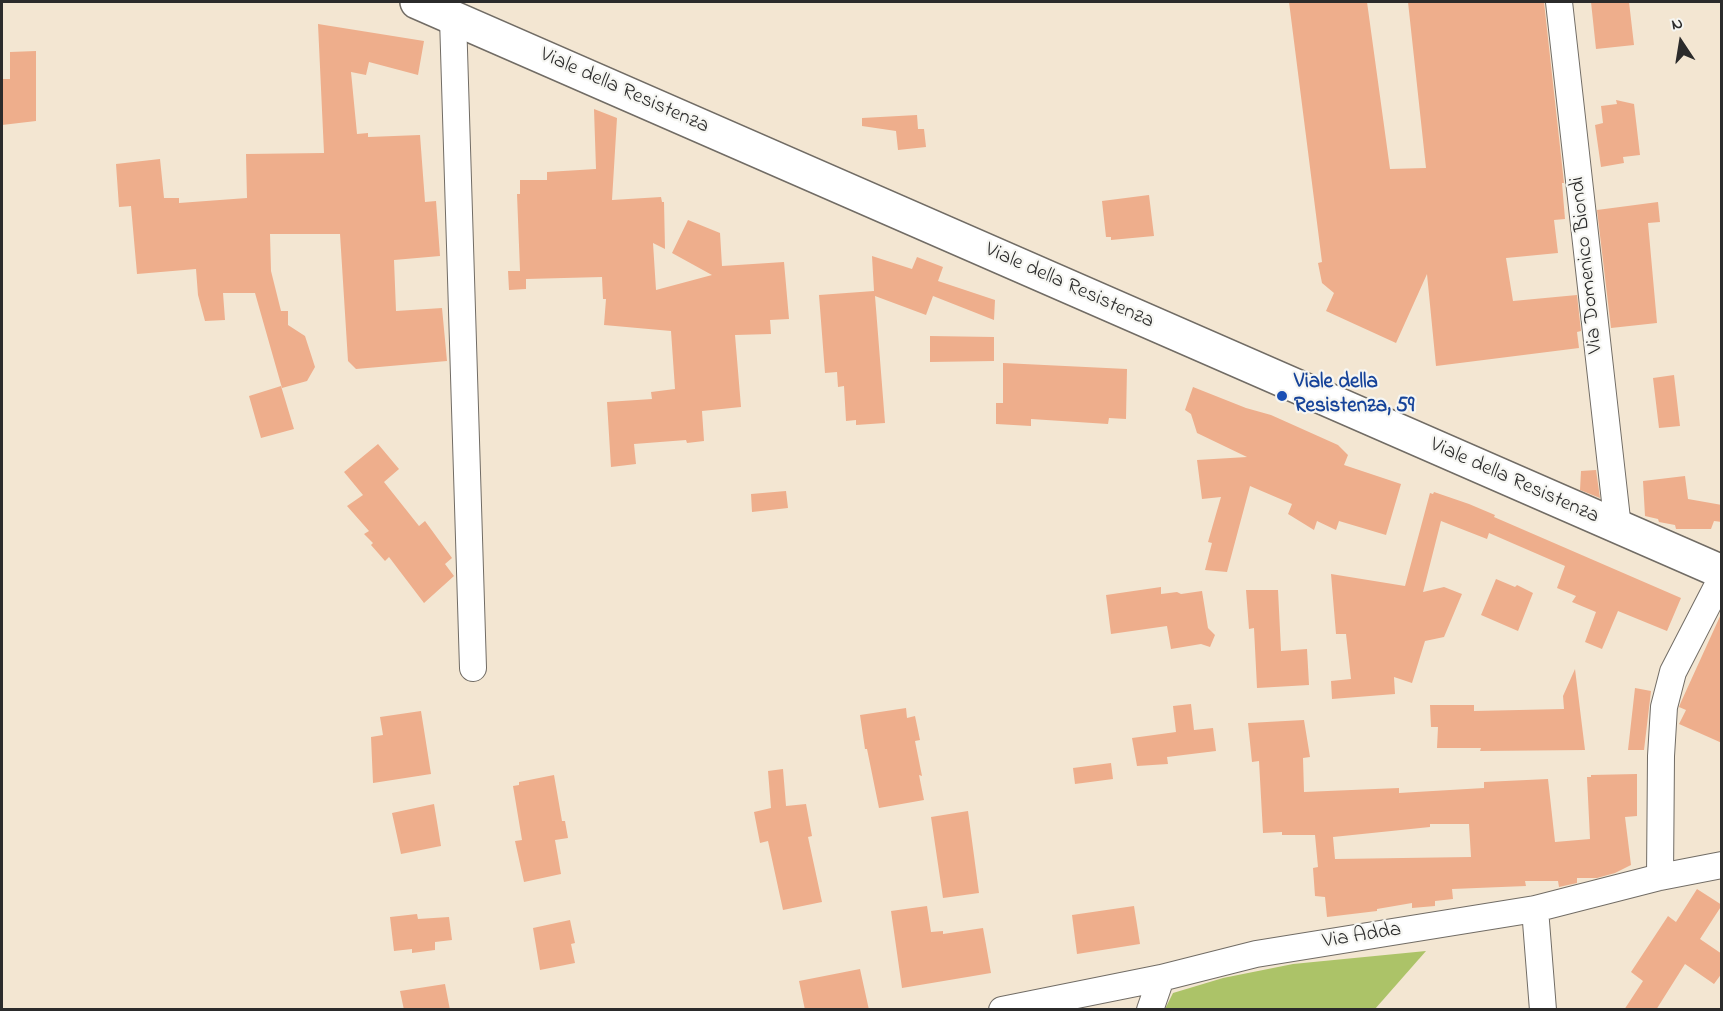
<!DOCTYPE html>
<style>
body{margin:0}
#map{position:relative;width:1723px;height:1011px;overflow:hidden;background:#f3e6d2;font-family:"Indie Flower",sans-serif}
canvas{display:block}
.frame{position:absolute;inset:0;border:3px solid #2b2b2b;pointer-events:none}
.north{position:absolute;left:1651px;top:12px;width:60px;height:60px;-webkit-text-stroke:4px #f6f6f2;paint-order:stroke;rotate:348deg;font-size:16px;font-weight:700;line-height:24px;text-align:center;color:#2b2b2b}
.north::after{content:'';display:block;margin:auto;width:21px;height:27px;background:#2b2b2b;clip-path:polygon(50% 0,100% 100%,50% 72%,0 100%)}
</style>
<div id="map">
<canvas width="1723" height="1011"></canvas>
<div class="frame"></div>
<div class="north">N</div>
</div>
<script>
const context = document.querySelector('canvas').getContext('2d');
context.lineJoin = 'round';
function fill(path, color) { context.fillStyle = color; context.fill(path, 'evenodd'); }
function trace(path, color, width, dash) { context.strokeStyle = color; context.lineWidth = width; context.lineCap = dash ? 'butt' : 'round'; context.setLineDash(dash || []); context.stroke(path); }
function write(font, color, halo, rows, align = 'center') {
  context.font = font + ' "Indie Flower",sans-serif'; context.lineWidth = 4.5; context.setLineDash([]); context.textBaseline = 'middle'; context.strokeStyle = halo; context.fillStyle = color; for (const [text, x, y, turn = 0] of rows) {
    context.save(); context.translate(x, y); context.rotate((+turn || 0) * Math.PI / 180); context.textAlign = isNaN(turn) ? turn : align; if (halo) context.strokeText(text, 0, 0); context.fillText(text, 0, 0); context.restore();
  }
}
fill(new Path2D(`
 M1426,951l-51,58h-210l8,-16 50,-15 70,-14z`), '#acc368');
fill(new Path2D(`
 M1289,2h78l23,167 36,-1 -18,-166h136l20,181h-2l3,36 -11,1 4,33 -52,5 7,43 64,-6 4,36 -4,1 2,16 -143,18 -9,-92 -31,69 -70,-32 8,-18 -12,-10 -4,-20 4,-1z
 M1591,2h38l5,43 -38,4z
 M318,24l106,17 -6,34 -49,-13 -3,13 -15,-3 6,62 11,-1v4l52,-2 5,67 11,-1 4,55 -46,4 2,51 46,-3 5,53 -91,8 -8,-8 -8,-127h-70l1,37 10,40h7v14l17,11 10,31 -8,14 -25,7 -27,-95h-32l2,27 -20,1 -7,-26 -2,-26 -59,5 -6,-68 -12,1 -3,-43 44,-5 4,39h15v5l68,-5 -1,-44 78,-1z
 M36,51v70l-34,4v-46h8v-27z
 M1616,100l18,4 6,51 -17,2 1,6 -23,4 -6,-42 8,-2 -2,-17 16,-2z
 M594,109l23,9 -5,82 49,-3 1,5h2l1,47 -12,-6 3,47 56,-15 -40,-22 16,-33 32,13 2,33 62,-4 5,57 -19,1 1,14 -36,1 6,72 -39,4 2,30 -17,2 -1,-3 -52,4 2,20 -25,3 -4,-65 45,-3 -1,-7 24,-3 -4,-58 -67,-6 2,-26h-3l-1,-22 -76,2v10l-17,1 -1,-19h12l-3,-77h3v-14h27v-8l49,-3z
 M917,115l1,14h6l2,18 -28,3 -2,-19 -34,-5v-8z
 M1149,195l5,41 -43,4v-3h-5l-4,-36z
 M1658,202l2,20 -12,1 9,100 -46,5 -14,-118z
 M872,256l40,13 5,-12 26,10 -5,14 57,19 -1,20 -61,-24 -7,19 -51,-19 10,127 -29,2v-5l-10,1 -2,-35 -6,1 -1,-15 -12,1 -6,-78 55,-4z
 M930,336l64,1v24l-64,1z
 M1003,363l124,6 -1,50 -17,-1 -1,6 -77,-5v7l-35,-2v-21h7z
 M1674,375l6,51 -21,2 -6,-50z
 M281,386l13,43 -33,9 -12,-42z
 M1193,387l53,21 25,7 67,30 10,10 -4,10 57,19 -15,51 -47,-14 -3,9 -19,-9 -3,9 -26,-16 4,-10 -42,-18 -23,86 -22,-2 7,-27 -4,-1 13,-45 -19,2 -5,-39 50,-3 -50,-24 -6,-19 -6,-4z
 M378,444l21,25 -15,13 35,44 6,-5 27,37 -7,6 9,12 -30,27 -35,-46 -4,4 -14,-16 2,-2 -9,-9 5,-3 -22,-25 16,-11 -19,-23z
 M1596,470l4,28 -20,-8 1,-19z
 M1685,476l3,23 34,6v17l-8,-1 -3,8h-35l-1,-4 -16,-3 -1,-3 -13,-3 -2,-35z
 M786,491l2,17 -36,4 -1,-18z
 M1434,492l35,12 26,11 -1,2 187,81 -14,33 -49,-20 -16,38 -17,-7 11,-30 -24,-10 4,-6 -19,-8 8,-22 -76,-33 -2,6 -46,-18 -18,71 21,-5 18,7 -18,43 -19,4 -13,42 -18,-6 1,17 -63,5 -1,-18 20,-2 -5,-45h-10l-5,-60 74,12 25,-93 3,1z
 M1496,579l19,8 2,-2 16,8 -15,38 -37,-16z
 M1161,587v7l16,-2 4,2 21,-3 6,37 7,7 -5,12 -9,-3 -30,5 -4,-23 -56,8 -5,-39z
 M1246,590h32l3,61 26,-2 2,36 -52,3 -3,-60 -5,1z
 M1722,612v131l-43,-19 7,-14 -7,-3 2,-5z
 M1575,669l10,81 -105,1 1,-3h-44l1,-21h-7l-1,-22h44v6l90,-2 -1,-13z
 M1635,688l16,3 -7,59h-16z
 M1191,704l3,26 19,-2 3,23 -49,6 1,7 -31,2 -5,-28 44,-6 -3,-26z
 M906,708l1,10 8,-2 5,24 -5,1 7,35 -3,-1 5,25 -45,8 -12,-59h-2l-5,-34z
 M421,711l10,63 -58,9 -2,-46 12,-2 -3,-18z
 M1304,720l6,37 -7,1 1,34 95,-4v5l85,-5v-6l64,-3 7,63 35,-3 -3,-62h4v-2l46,-1v42l-12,1 6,48 -16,8 -18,5h-20v5l-18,4 -1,-6h-33l1,5 -74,3 1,10 -18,2v5l-23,2v-5l-35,6v2l-50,6 -2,-20 -10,-1 -2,-28 5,-1 -3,-32h-33v-3l-19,1 -4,-72 -7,1 -4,-39zM1430,824h39l2,33 -136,2 -2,-22 97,-10z
 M1111,763l2,16 -38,5 -2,-16z
 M783,769l3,37 20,-2 6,32 -4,1 14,65 -39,8 -15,-69 -8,2 -6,-31 17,-4 -3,-37z
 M554,775l8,46h3l3,17 -13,2 6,34 -37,8 -9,-41 7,-1 -9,-54 6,-1v-3z
 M434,804l7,42 -40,8 -9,-41z
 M968,811l11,82 -36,5 -12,-81z
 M1697,889l25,16 -22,34 22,15v19l-8,11 -29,-20 -29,46h-32l19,-29 -12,-9 37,-56 8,6z
 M927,906l4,26 12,-1v3l40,-6 8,45 -89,15 -11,-77z
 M1134,906l6,38 -63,10 -5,-39z
 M417,914l1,5 31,-2 3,23 -17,2v8l-23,3v-4l-18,2 -4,-34z
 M570,920l5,23 -4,1 4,19 -35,7 -7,-42z
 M860,969l9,41h-64l-6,-29z
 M445,984l5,26h-46l-4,-19z`), '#eeae8c');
const minor = new Path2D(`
 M1559,2l59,526
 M453,18l20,650
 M1660,877l1,-121 3,-49 9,-35 49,-95
 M1535,909l8,101
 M1002,1010l159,-32 95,-24 279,-45 125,-32 62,-12
 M1150,1010l11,-32`);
const major = new Path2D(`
 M417,2l1305,570`);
trace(minor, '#716c65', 28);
trace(major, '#716c65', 36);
trace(minor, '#fff', 26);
trace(major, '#fff', 33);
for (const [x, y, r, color] of [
 [1282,396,6,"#1a4fb4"]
]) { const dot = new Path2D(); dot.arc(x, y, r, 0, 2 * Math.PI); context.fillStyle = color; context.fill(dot); trace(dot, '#f6f6f2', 2); }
write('21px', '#2b2b2b', '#f6f6f2', [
 ["Viale della Resistenza",624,92,24],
 ["Via Domenico Biondi",1588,265,-96],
 ["Viale della Resistenza",1069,287,24],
 ["Viale della Resistenza",1514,482,24],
 ["Via Adda",1362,937,-9]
]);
write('bold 21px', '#164399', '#f6f6f2', [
 ["Viale della",1294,384],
 ["Resistenza, 59",1294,408]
], 'left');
</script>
